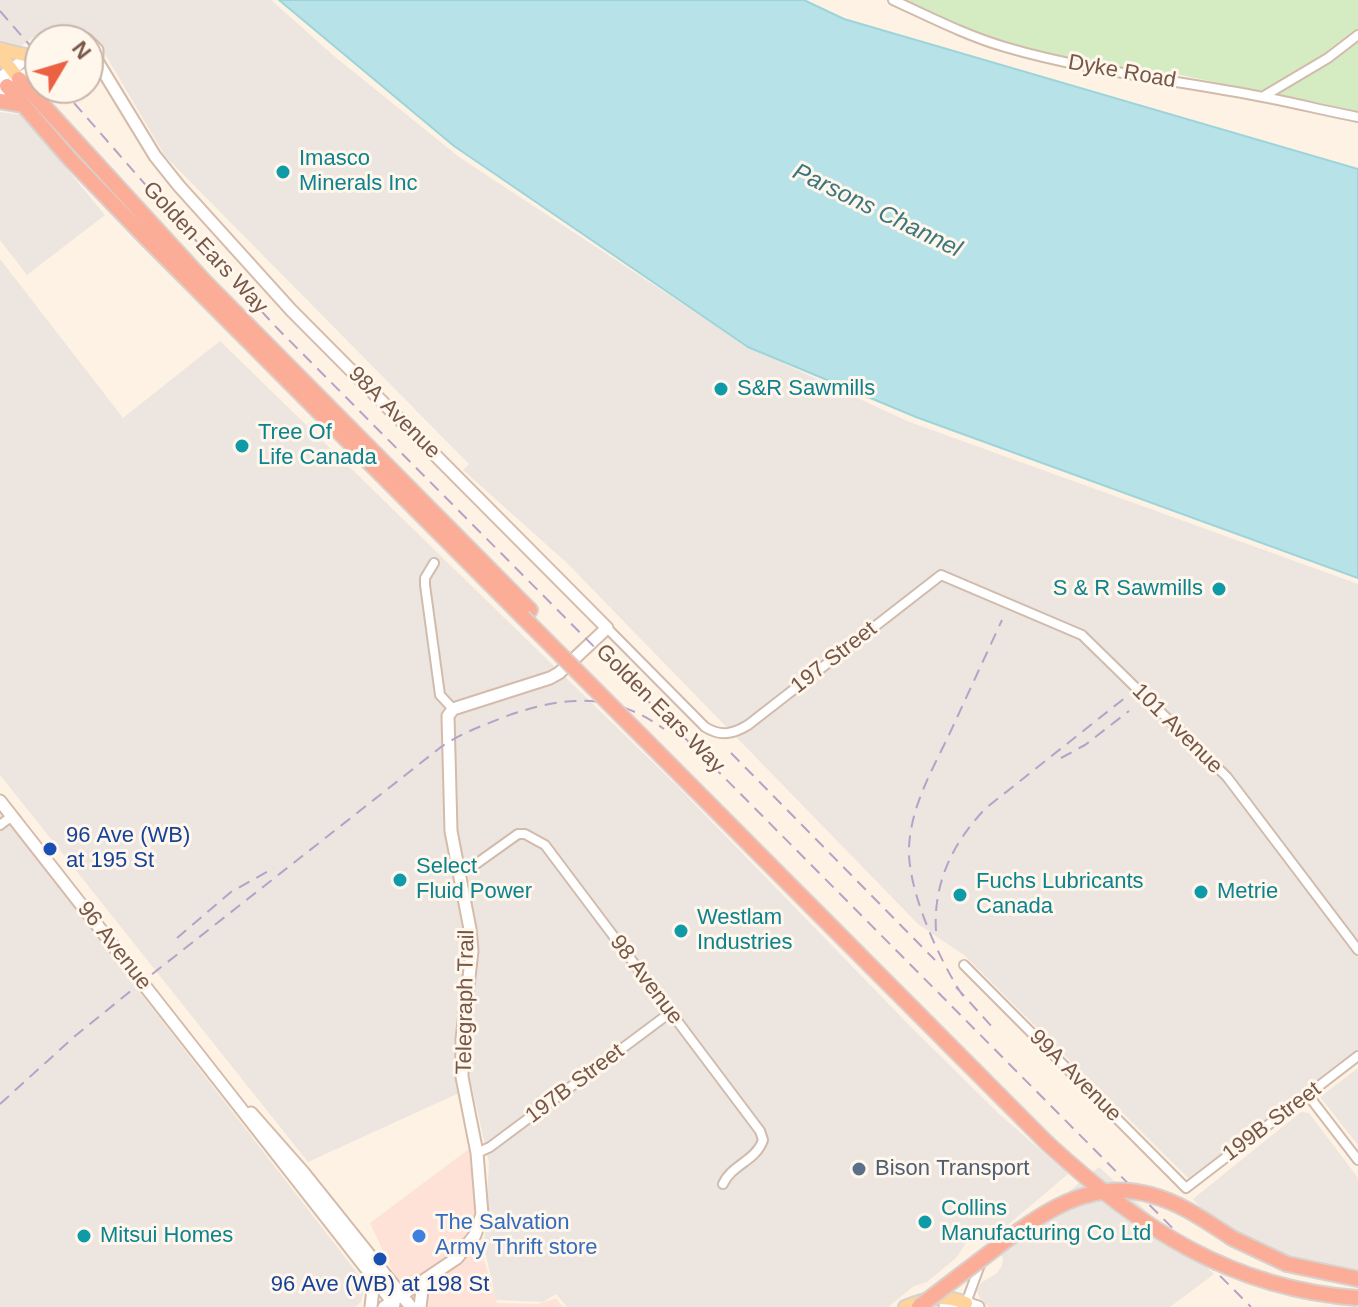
<!DOCTYPE html>
<style>
body{margin:0}
#map{position:relative;width:1358px;height:1307px;overflow:hidden;background:#fdf2e4;font-family:Arial,sans-serif}
canvas{display:block}
.north{position:absolute;left:24px;top:24px;width:80px;height:80px;box-sizing:border-box;background:#fff6ec;border:2px solid #c9b6aa;border-radius:50%;rotate:52deg;font-size:22px;font-weight:700;line-height:32px;text-align:center;color:#775748}
.north::after{content:'';display:block;margin:auto;width:28px;height:36px;background:#ed6143;clip-path:polygon(50% 0,100% 100%,50% 72%,0 100%)}
</style>
<div id="map">
<canvas width="1358" height="1307"></canvas>
<div class="north">N</div>
</div>
<script>
const context = document.querySelector('canvas').getContext('2d');
context.lineJoin = 'round';
function fill(path, color) { context.fillStyle = color; context.fill(path, 'evenodd'); }
function trace(path, color, width, dash) { context.strokeStyle = color; context.lineWidth = width; context.lineCap = dash ? 'butt' : 'round'; context.setLineDash(dash || []); context.stroke(path); }
function write(font, color, halo, rows, align = 'center') {
  context.font = font + ' Arial,sans-serif'; context.lineWidth = 6; context.setLineDash([]); context.textBaseline = 'middle'; context.strokeStyle = halo; context.fillStyle = color; for (const [text, x, y, turn = 0] of rows) {
    context.save(); context.translate(x, y); context.rotate((+turn || 0) * Math.PI / 180); context.textAlign = isNaN(turn) ? turn : align; if (halo) context.strokeText(text, 0, 0); context.fillText(text, 0, 0); context.restore();
  }
}
fill(new Path2D(`
 M469,1149l11,98 17,56 41,1 18,-6 7,9h-143l-28,-37 -22,-47z`), '#fee1d7');
fill(new Path2D(`
 M0,0h271l63,56 125,101 289,190 159,74 451,163v465l-169,130 -225,-224 -46,-31 -351,-361 -104,-93 6,-6 -304,-308 -63,-107 -51,-17 -18,5 -33,25z
 M0,112l22,3 83,100 -78,60 -27,-35z
 M0,259l123,159 97,-77 456,444 233,240 90,89 69,60 -78,66 -14,-3 -8,3 -12,18 -29,24 -13,4 -26,21h-321l-11,-13 -13,8 -47,-2 -12,-54 5,-83 -17,-76 -164,75 -308,-387z
 M0,812l365,471 -4,19 -6,5h-355z
 M1358,1068v77l-38,-48z
 M1301,1112l8,1 49,65v94l-65,-12 -44,-20 -49,-33 -7,-8z
 M1099,1167l115,107 -44,33h-181l-8,-6 -4,-10 4,-8 16,-10 5,-7 1,-7 -4,-11z`), '#ede5df');
fill(new Path2D(`
 M901,0h457v112l-182,-38 -6,3 -11,-1 -120,-23 -62,-19z`), '#d5ecc2');
const water = new Path2D(`
 M279,0h525l40,19 514,150v409l-442,-161 -168,-70 -294,-201z`);
fill(water, '#b7e3e8');
trace(water, '#9dd4da', 2);
const street = new Path2D(`
 M893,0c37,17 74,36 112,47 85,25 172,33 258,50 32,6 63,14 95,20
 M1264,96l64,-38 30,-23
 M434,563l-9,15v7l15,110 13,14
 M607,628l98,99c16,10 28,7 43,-2l193,-150 141,60 145,142 131,173
 M0,825l12,-9
 M458,867l18,-3 42,-30h7l20,11 215,286 3,9c-7,21 -32,25 -40,44
 M964,965l222,223 172,-132
 M1308,1095l50,65
 M477,1153l13,-6 181,-135
 M966,1303l15,-41`);
const secondary = new Path2D(`
 M51,40l22,-6 14,6
 M88,41l9,9v11l58,95 24,30 112,124 316,318 -48,45 -9,5 -97,31 -5,7 3,115 19,98 2,22 -10,88v38l15,76 5,61 -7,21 -18,23 -73,49
 M0,78l40,-30
 M0,91l40,-26
 M0,801l394,503
 M251,1113l52,59 108,135
 M371,1307l3,-28
 M420,1307l2,-17 8,-11
 M945,1307l21,-4 12,4`);
const primary = new Path2D(`
 M0,49l29,7
 M0,55l19,24
 M905,1307c22,-9 38,-13 61,-4`);
const highway = new Path2D(`
 M19,79l186,203 325,328
 M7,86l63,73 78,81 375,377
 M0,101l23,4
 M766,861l281,282
 M1232,1238l55,26 71,15`);
trace(street, '#d1bbac', 12);
trace(secondary, '#d5bbaa', 15);
trace(primary, '#d9d0cc', 16);
trace(highway, '#d9d0cc', 18);
trace(street, '#fff', 8);
trace(secondary, '#fff', 11);
trace(primary, '#ffd49a', 12);
trace(highway, '#fbad98', 14);
trace(new Path2D(`
 M0,11l40,46
 M61,88l103,118 113,122 974,979
 M731,753l204,207
 M1061,758l24,-13 44,-34
 M936,931c-3,-48 17,-89 50,-123l140,-111
 M177,938l54,-46 43,-24
 M956,987l38,42
 M963,996c-24,-36 -56,-107 -54,-149 2,-40 22,-75 39,-110 18,-39 36,-78 54,-117
 M0,1104l75,-68 57,-46 309,-243c20,-14 41,-21 63,-30 58,-21 108,-26 160,12`), '#b4a2c8', 2, [12, 8]);
const highwayBridge = new Path2D(`
 M523,617l243,244
 M1047,1143c91,84 184,146 311,155
 M919,1307c24,-19 48,-37 73,-56 47,-36 96,-74 159,-56 30,8 55,26 81,43`);
trace(highwayBridge, '#d9d0cc', 18, []);
trace(highwayBridge, '#fbad98', 14);
for (const [x, y, r, color] of [
 [283,172,8,"#0f9aa8"],
 [721,389,8,"#0f9aa8"],
 [242,446,8,"#0f9aa8"],
 [1219,589,8,"#0f9aa8"],
 [50,849,8,"#1a4fb4"],
 [400,880,8,"#0f9aa8"],
 [1201,892,8,"#0f9aa8"],
 [960,895,8,"#0f9aa8"],
 [681,931,8,"#0f9aa8"],
 [859,1169,8,"#5c6f8a"],
 [925,1222,8,"#0f9aa8"],
 [84,1236,8,"#0f9aa8"],
 [419,1236,8,"#3f7fe0"],
 [380,1259,8,"#1a4fb4"]
]) { const dot = new Path2D(); dot.arc(x, y, r, 0, 2 * Math.PI); context.fillStyle = color; context.fill(dot); trace(dot, '#fff6ec', 3); }
write('22px', '#775748', '#fff6ec', [
 ["Dyke Road",1122,72,10],
 ["Golden Ears Way",205,248,47],
 ["98A Avenue",394,413,45],
 ["197 Street",834,658,-38],
 ["Golden Ears Way",660,709,45],
 ["101 Avenue",1177,729,45],
 ["96 Avenue",114,946,52],
 ["98 Avenue",646,980,53],
 ["Telegraph Trail",466,1002,-89],
 ["99A Avenue",1075,1076,45],
 ["197B Street",575,1084,-37],
 ["199B Street",1272,1122,-37]
]);
write('22px', '#0d838f', '#fff6ec', [
 ["Imasco",299,159],
 ["Minerals Inc",299,184],
 ["S&R Sawmills",737,389],
 ["Tree Of",258,433],
 ["Life Canada",258,458],
 ["S & R Sawmills",1203,589,"right"],
 ["Select",416,867],
 ["Fluid Power",416,892],
 ["Fuchs Lubricants",976,882],
 ["Canada",976,907],
 ["Metrie",1217,892],
 ["Westlam",697,918],
 ["Industries",697,943],
 ["Collins",941,1209],
 ["Manufacturing Co Ltd",941,1234],
 ["Mitsui Homes",100,1236]
], 'left');
write('22px', '#164399', '#fff6ec', [
 ["96 Ave (WB)",66,836],
 ["at 195 St",66,861],
 ["96 Ave (WB) at 198 St",380,1285,"center"]
], 'left');
write('22px', '#4e5e75', '#fff6ec', [
 ["Bison Transport",875,1169]
], 'left');
write('22px', '#366cbe', '#fff6ec', [
 ["The Salvation",435,1223],
 ["Army Thrift store",435,1248]
], 'left');
write('italic 24px', '#3b767e', '#fff6ec', [
 ["Parsons Channel",877,211,26]
]);
</script>
